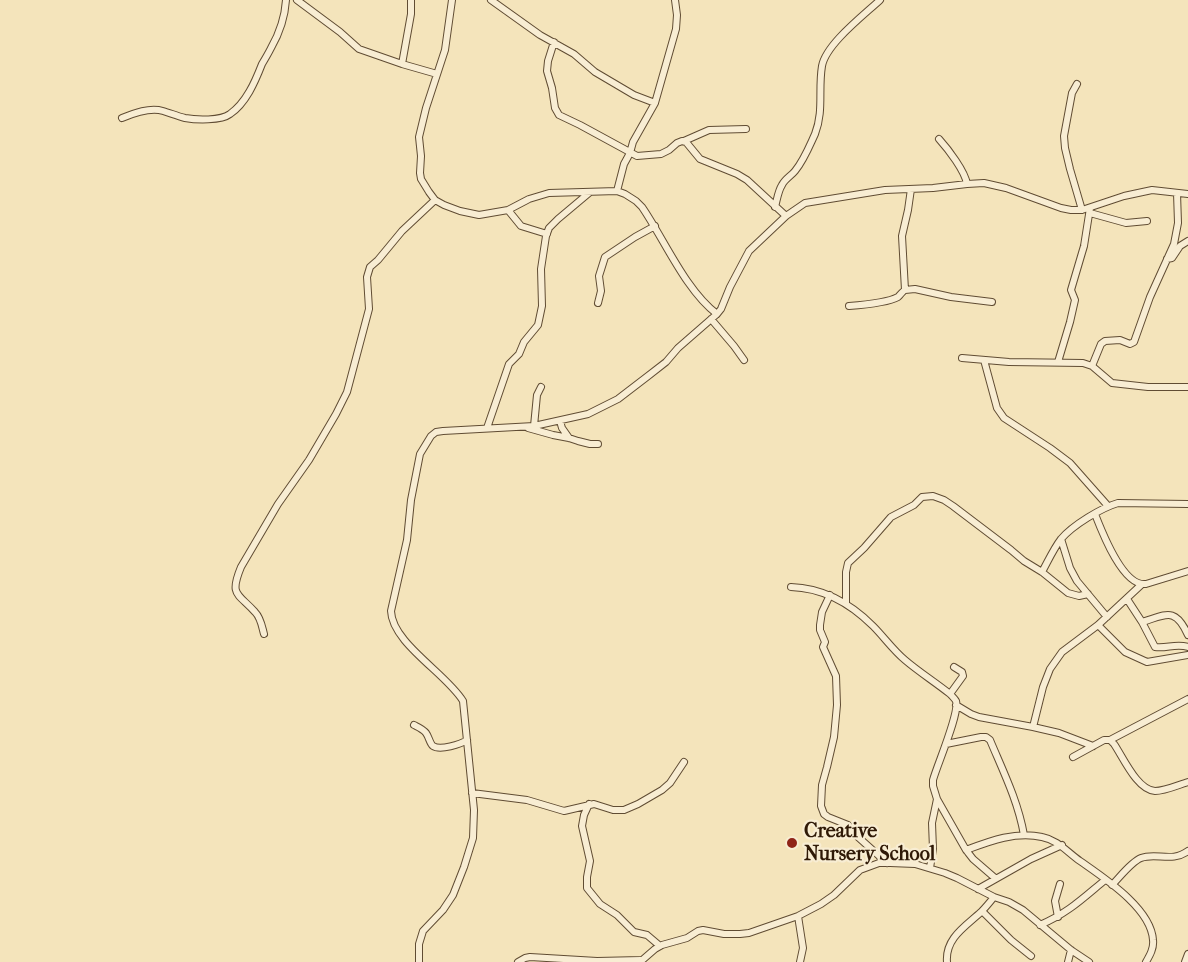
<!DOCTYPE html>
<style>
body{margin:0}
canvas{display:block;background:#f4e4bb}
</style>
<canvas width="1188" height="962"></canvas>
<script>
const context = document.querySelector('canvas').getContext('2d');
context.lineJoin = 'round';
function trace(path, color, width, dash) { context.strokeStyle = color; context.lineWidth = width; context.lineCap = dash ? 'butt' : 'round'; context.setLineDash(dash || []); context.stroke(path); }
function write(font, color, halo, rows, align = 'center') {
  context.font = font + ' "IM FELL French Canon",serif'; context.lineWidth = 4.5; context.setLineDash([]); context.textBaseline = 'middle'; context.strokeStyle = halo; context.fillStyle = color; for (const [text, x, y, turn = 0] of rows) {
    context.save(); context.translate(x, y); context.rotate((+turn || 0) * Math.PI / 180); context.textAlign = isNaN(turn) ? turn : align; if (halo) context.strokeText(text, 0, 0); context.fillText(text, 0, 0); context.restore();
  }
}
const minor = new Path2D(`
 M297,0l43,32 19,17 43,15 35,10
 M452,0l-7,50 -19,58 -7,29 2,19 -1,17 1,6 8,13 6,8 9,5 16,6 19,4 29,-5 21,-11 20,-6 68,-2 8,3 11,7 6,6c22,32 44,84 75,107
 M491,0l49,35 34,19 21,18 39,23 21,8
 M554,42l-6,19 -1,10 5,17 3,20 4,7 21,10 57,31 24,-2 8,-4 8,-7 5,-2 4,1 14,17 37,15 10,6 39,36
 M402,64l9,-50v-14
 M1077,84l-5,9 -8,43 1,12 5,21 12,41
 M122,118c12,-5 28,-11 41,-7 7,2 14,5 22,7 11,2 36,3 45,-4 16,-11 25,-32 32,-50 3,-5 6,-10 9,-16 8,-14 14,-32 15,-48
 M939,139c9,10 26,32 28,45
 M684,141l25,-11 37,-1
 M617,191l7,-27 6,-11 3,-11 22,-39 21,-74 1,-14 -2,-15
 M775,207c2,-7 3,-16 7,-22 3,-6 9,-9 13,-14 9,-11 14,-24 20,-37 9,-23 3,-44 7,-68 4,-22 42,-51 58,-66
 M508,210l13,16 26,8
 M1090,213l36,10 21,-2
 M1167,259l5,-1 8,-12 8,-5
 M905,290l-3,-54 6,-26 3,-21
 M598,303l3,-12 -2,-15 6,-19 30,-20 20,-11
 M849,306c13,-1 38,-3 49,-9 1,-1 6,-7 7,-7l10,-1 36,8 41,5
 M711,319l23,27 10,14
 M962,358l47,4 74,1 9,3 20,17 36,4h40
 M984,360l13,48 7,10 46,30 20,15 38,43
 M1058,362l12,-40 5,-22 -4,-10 13,-44 6,-38
 M1092,366l9,-22 4,-3 15,-1 10,4 4,-2 16,-45 24,-53 4,-21 -1,-30
 M560,421l2,7 7,10
 M534,426l3,-31 4,-8
 M487,428l22,-64 10,-10 5,-12 14,-17 4,-19 -1,-37 5,-33 3,-8 9,-9 31,-26
 M528,428l25,7 16,3 9,3 12,3h8
 M1095,514c7,18 28,73 51,70l42,-13
 M1061,539l9,29 7,13 30,36
 M1042,572c6,-11 12,-24 19,-33 12,-14 40,-31 57,-36l70,1
 M791,587c32,1 59,16 82,39 11,11 20,24 32,34 14,12 30,22 45,34 1,1 5,5 6,7 4,12 -19,64 -23,79v6l4,13 -5,24 1,26 -3,19
 M830,595l-8,17 -2,13v5l5,12 -2,5 13,29 1,29 -3,32 -7,30 -5,18 -1,21 3,8 4,3 20,8 10,12 29,26
 M1127,599l15,23 13,25c11,2 21,-4 33,0
 M846,604v-32l2,-9 16,-15 27,-31 23,-12 8,-8 11,-1 11,4 9,6 58,44 13,11 18,11 26,21 11,3 9,-2
 M1142,622c24,-7 33,-16 46,13
 M1098,625l27,27 22,10 41,-7
 M264,634c-2,-7 -3,-16 -9,-22 -17,-19 -26,-16 -14,-45l37,-63 31,-44 27,-46 11,-22 22,-83 -2,-32 3,-10 8,-7 24,-29 33,-31
 M950,694l13,-18 -1,-4 -8,-5
 M956,705l15,9 8,3 54,10 26,6 34,13
 M414,725c4,2 9,4 12,8 3,4 4,11 7,13 7,5 28,-2 34,-6
 M1033,727l10,-40 7,-18 12,-17 36,-27 43,-40
 M1110,740l78,-41
 M946,744l35,-7h5l4,3c13,31 28,61 34,95
 M1073,757l31,-17h6l4,4c9,13 23,46 41,47 10,0 23,-6 33,-9
 M472,793l55,7 37,11 30,-7 19,6h11l14,-6 24,-14 8,-7 14,-21
 M937,799l29,51 7,9 22,19
 M589,804l-5,11 -2,11 8,35 -3,16v11l13,16 17,11 17,17 13,3 13,11
 M966,850c24,-9 50,-19 76,-13 16,3 25,15 38,24 24,17 71,47 73,79 1,8 -3,15 -7,22
 M1112,885c8,-8 19,-23 29,-27 15,-6 31,5 47,-7
 M978,889l53,-30 31,-14
 M982,911l29,29 20,16
 M798,916l5,32 -3,14
 M1058,917l-3,-16 5,-17
 M1040,925c28,-12 42,-26 65,-45
 M419,962v-18l4,-13 20,-21 10,-15 11,-28 9,-29 1,-28 -11,-109c-16,-27 -71,-58 -72,-90l16,-71 4,-40 9,-46 11,-18 5,-4 7,-1 91,-5 54,-12 30,-15 30,-23 18,-14 12,-14 39,-34 4,-5 9,-22 19,-36 37,-35 19,-13 80,-13 48,-2 34,-4 17,-1 22,5 55,20 10,2h11l42,-14 28,-6 36,4
 M518,962l7,-4 5,-1 67,4 44,-1
 M640,962l15,-13 7,-4 25,-7 11,-7 5,-1 21,4h16l9,-1 49,-17 23,-12 13,-9 26,-25 19,-7h11l25,1 30,9 12,5 37,19 15,5 14,8 48,40 18,12
 M947,962c-2,-24 19,-36 34,-50 5,-5 9,-10 13,-15
 M1068,962l3,-12
 M1185,962l3,-8`);
trace(minor, '#604c33', 8);
trace(minor, '#f8edd3', 6);
for (const [x, y, r, color] of [
 [792,843,6,"#8f2418"]
]) { const dot = new Path2D(); dot.arc(x, y, r, 0, 2 * Math.PI); context.fillStyle = color; context.fill(dot); trace(dot, '#f8edd3', 2); }
write('bold 20px', '#2f1906', '#f8edd3', [
 ["Creative",804,832],
 ["Nursery School",804,855]
], 'left');
</script>
